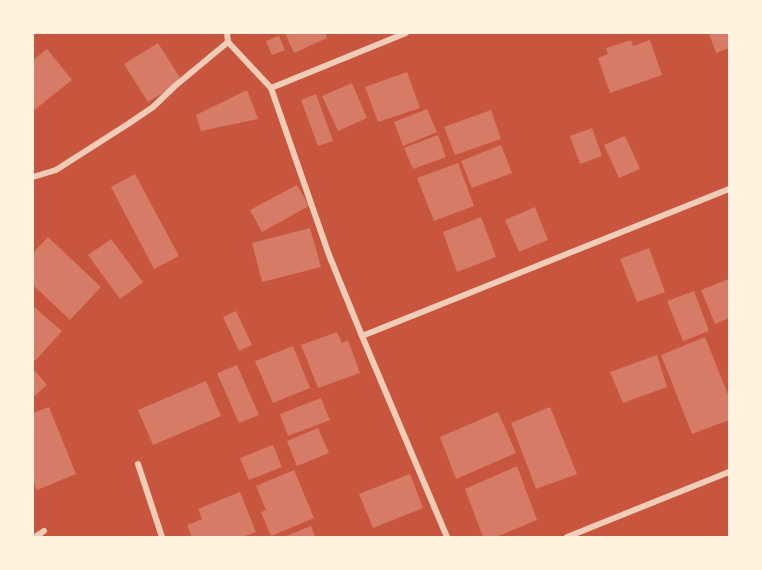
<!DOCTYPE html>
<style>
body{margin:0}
#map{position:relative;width:762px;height:570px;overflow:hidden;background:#c8553d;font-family:"PT Sans",sans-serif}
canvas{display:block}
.frame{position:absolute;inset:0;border:34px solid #fff3e0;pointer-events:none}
</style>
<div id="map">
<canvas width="762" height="570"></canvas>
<div class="frame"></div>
</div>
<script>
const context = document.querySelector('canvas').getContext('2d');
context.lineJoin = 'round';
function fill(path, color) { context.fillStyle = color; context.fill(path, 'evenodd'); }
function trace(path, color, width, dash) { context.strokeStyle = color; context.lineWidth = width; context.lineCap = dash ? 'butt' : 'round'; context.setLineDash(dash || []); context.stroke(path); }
fill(new Path2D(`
 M285,33h40l2,5 -33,15z
 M709,33h20v15l-13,5z
 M279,36l6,14 -13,5 -6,-14z
 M631,40l2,6 17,-6 12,35 -52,18 -12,-35 10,-4 -2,-6z
 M158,43l24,38 -34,21 -24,-38z
 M47,49l25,31 -39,31v-51z
 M407,72l13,36 -42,14 -13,-35z
 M352,83l15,35 -29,13 -16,-35z
 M247,90l11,29 -57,12 -5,-16z
 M316,94l17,47 -15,5 -17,-46z
 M427,109l10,23 -34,14 -9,-24z
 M491,110l10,29 -46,16 -11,-28z
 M592,128l10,28 -22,8 -10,-28z
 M438,135l8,22 -33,12 -9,-21z
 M625,136l15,33 -21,9 -15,-33z
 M501,145l11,28 -40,15 -11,-27z
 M458,163l16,43 -40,15 -17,-43z
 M135,174l44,82 -25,13 -43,-82z
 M297,185l12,21 -47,26 -12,-22z
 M535,207l13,33 -29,12 -14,-32z
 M481,217l15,40 -39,15 -14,-40z
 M310,228l11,39 -59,15 -10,-39z
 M48,237l53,50 -31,33 -37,-35v-32z
 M111,239l32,43 -23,17 -32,-44z
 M649,248l16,44 -28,10 -17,-43z
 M729,279v39l-14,6 -14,-34z
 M694,291l15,40 -26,10 -16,-40z
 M33,306l29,25 -27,30 -2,-2z
 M236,311l16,34 -13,6 -16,-34z
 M337,332l5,11 6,-3 12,33 -42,15 -17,-43z
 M705,337l24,60v23l-37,14 -31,-79z
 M293,346l17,42 -37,15 -18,-42z
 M657,355l10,32 -44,16 -13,-31z
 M237,365l22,50 -20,8 -22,-50z
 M35,371l12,14 -14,12v-24z
 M206,381l15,35 -68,29 -15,-35z
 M321,398l9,22 -42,16 -8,-22z
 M49,407l27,67 -39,16 -4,-9v-68z
 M550,407l27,67 -41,15 -25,-66z
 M498,412l18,41 -60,26 -16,-42z
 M318,428l11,25 -32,13 -10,-25z
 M273,445l9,22 -33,13 -9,-22z
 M517,466l20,54 -41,17h-13l-18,-48z
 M294,470l20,48 -43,18 -10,-24 5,-2 -10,-24z
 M410,474l13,34 -50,20 -14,-34z
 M240,492l16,40 -14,5h-50l-5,-12 15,-6 -4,-10z
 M311,526l4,11h-31z`), '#d67c66');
trace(new Path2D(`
 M227,33l1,9 43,46 58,167 33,81 85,201
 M271,88l135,-55
 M33,177l23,-7 72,-46 25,-17 22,-21 53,-44
 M362,336l367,-147
 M138,464l24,73
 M35,537l9,-6
 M567,537l162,-65`), '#f1ccb7', 6);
</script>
